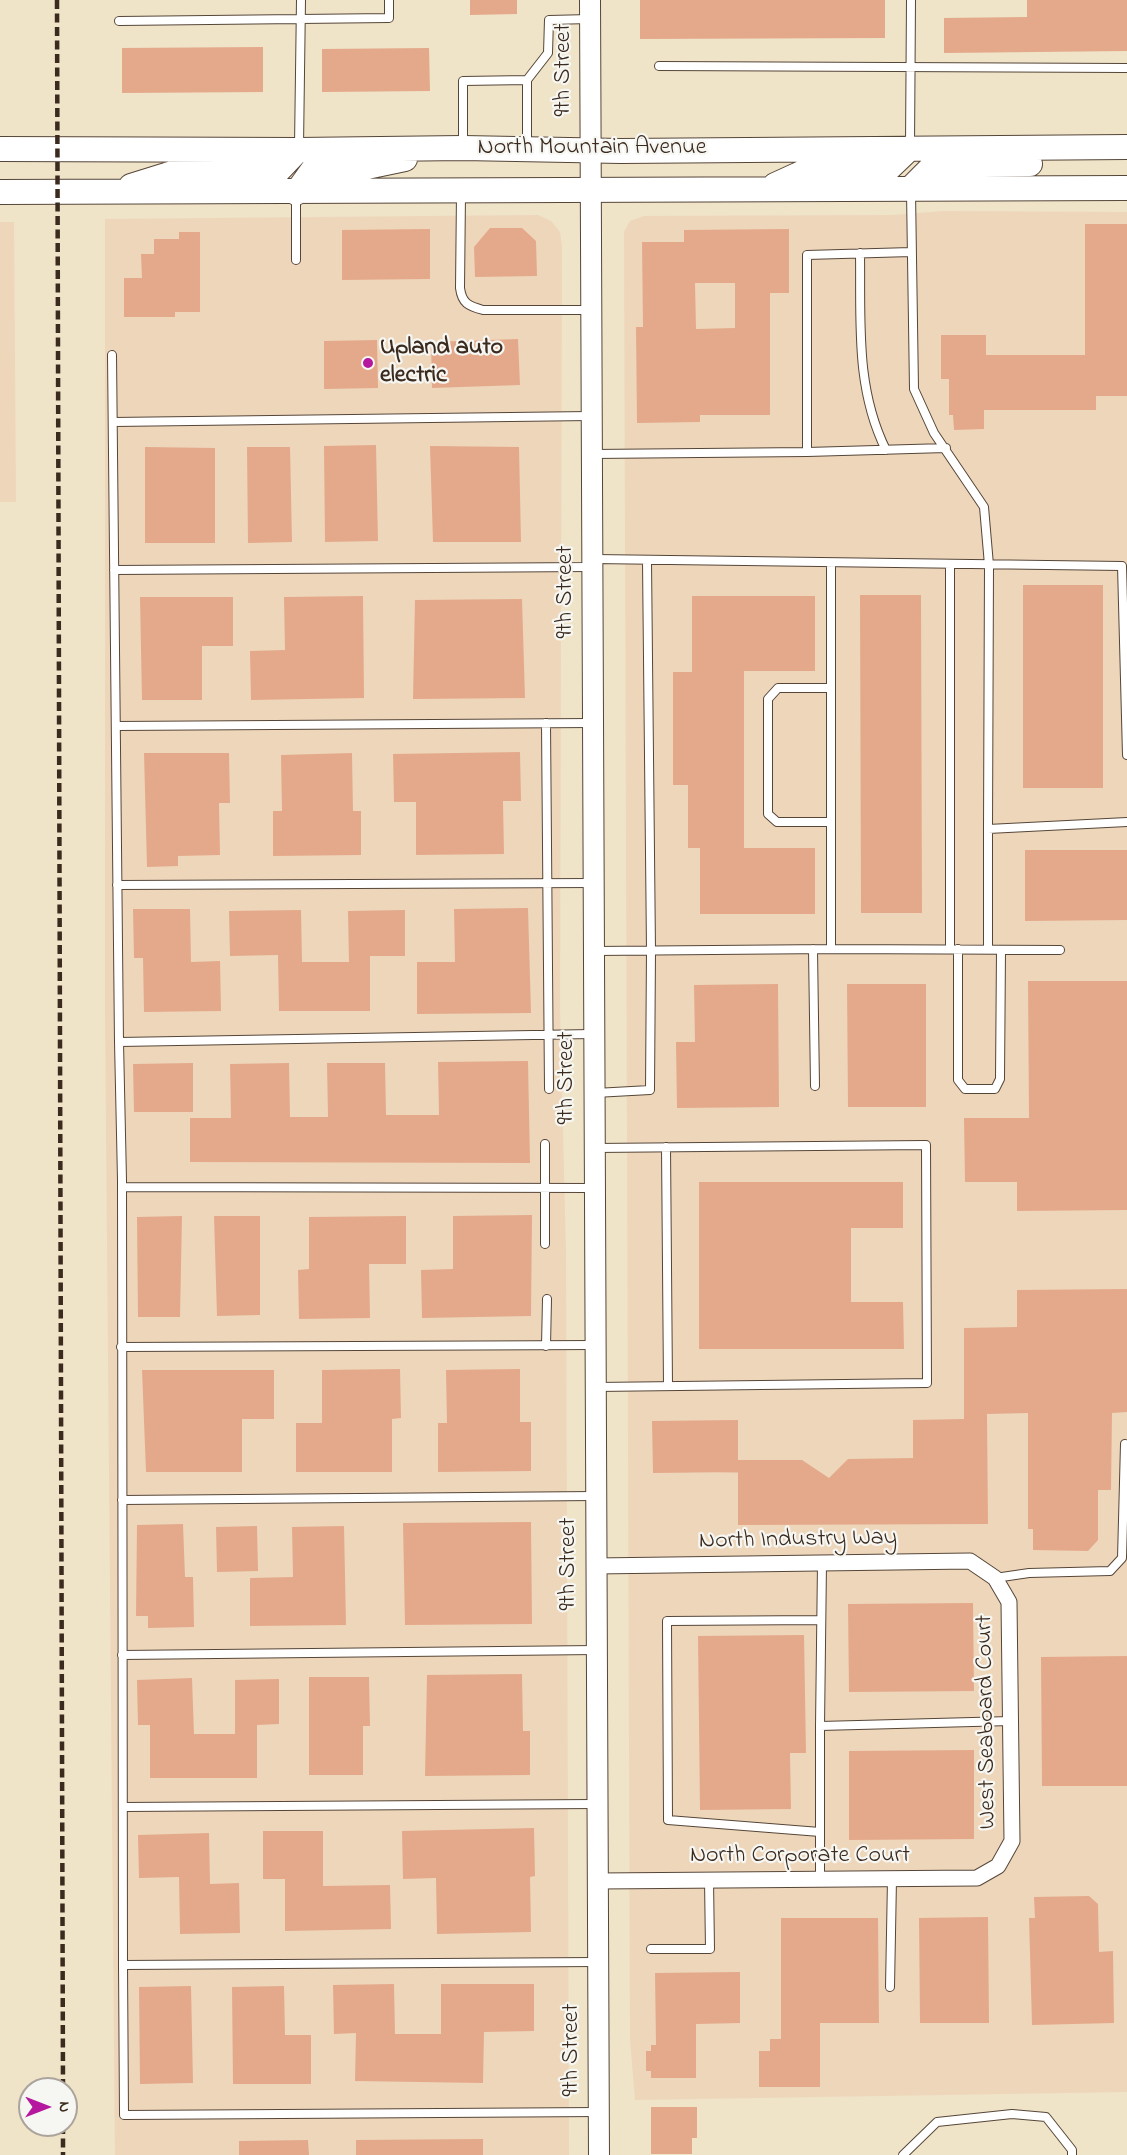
<!DOCTYPE html>
<style>
body{margin:0}
#map{position:relative;width:1127px;height:2155px;overflow:hidden;background:#efe3c8;font-family:"Indie Flower",sans-serif}
canvas{display:block}
.north{position:absolute;left:18px;top:2077px;width:60px;height:60px;box-sizing:border-box;background:#f6f6f2;border:2px solid #aba49d;border-radius:50%;rotate:90deg;font-size:16px;font-weight:700;line-height:24px;text-align:center;color:#3b2a1e}
.north::after{content:'';display:block;margin:auto;width:21px;height:27px;background:#b5179e;clip-path:polygon(50% 0,100% 100%,50% 72%,0 100%)}
</style>
<div id="map">
<canvas width="1127" height="2155"></canvas>
<div class="north">N</div>
</div>
<script>
const context = document.querySelector('canvas').getContext('2d');
context.lineJoin = 'round';
function fill(path, color) { context.fillStyle = color; context.fill(path, 'evenodd'); }
function trace(path, color, width, dash) { context.strokeStyle = color; context.lineWidth = width; context.lineCap = dash ? 'butt' : 'round'; context.setLineDash(dash || []); context.stroke(path); }
function write(font, color, halo, rows, align = 'center') {
  context.font = font + ' "Indie Flower",sans-serif'; context.lineWidth = 4.5; context.setLineDash([]); context.textBaseline = 'middle'; context.strokeStyle = halo; context.fillStyle = color; for (const [text, x, y, turn = 0] of rows) {
    context.save(); context.translate(x, y); context.rotate((+turn || 0) * Math.PI / 180); context.textAlign = isNaN(turn) ? turn : align; if (halo) context.strokeText(text, 0, 0); context.fillText(text, 0, 0); context.restore();
  }
}
fill(new Path2D(`
 M944,211l183,1v1880l-492,8 -5,-61 -6,-1807 6,-11 14,-5 249,-1z
 M538,215l13,6 9,11 2,15 -2,763 6,244 3,901h-454l-10,-1144v-792z
 M0,222h14l2,280h-16z`), '#eed6bb');
fill(new Path2D(`
 M470,0h47v14l-47,1z
 M640,0h245v38l-245,1z
 M1027,0h100v51l-183,2v-35l83,-1z
 M263,47v45l-141,1v-45z
 M429,48l1,43 -108,1v-43z
 M1085,224h42v172h-31v14h-112v19l-30,1 -1,-15h-4v-36h-8v-44h45v20h99z
 M490,228h32l14,13 1,35 -62,1 -1,-30z
 M430,229v50l-88,1v-50z
 M789,229v64h-19v122h-70v7l-63,1 -1,-96h7l-1,-85h42v-12zM695,283h40v45l-39,1z
 M179,232h21v80h-25v5h-51v-39h18l-1,-24h13v-15h25z
 M518,339l2,46 -88,3 -1,-46z
 M377,340l1,48 -54,1v-48z
 M376,445l2,96 -53,1 -1,-96z
 M430,446l89,1 2,95h-88z
 M145,447l70,1v95h-70z
 M247,447h43l2,95 -44,1z
 M1023,585h80v203h-80z
 M860,595h61l1,318h-61z
 M363,596l1,102 -113,2 -1,-49 35,-1 -1,-53z
 M692,596h123v75h-71v177h71v66h-115v-66h-12v-63h-15v-113h19z
 M140,597h93v49h-31v54h-60z
 M522,599l3,99 -112,1 2,-99z
 M520,752l1,49h-18l1,53 -88,1v-53h-22l-1,-48z
 M144,753h85l1,50h-11l1,52 -42,1v10l-31,1z
 M352,753l1,58h8v44l-88,1v-45h9l-1,-56z
 M1025,850h102v70l-102,1z
 M528,908l3,105 -114,1v-52h38l-1,-53z
 M133,909h57l1,53 29,-1 1,50 -77,1 -1,-54h-9z
 M301,910l1,52h47l-1,-51 57,-1v46h-35v55h-91l-1,-56 -48,1 -1,-45z
 M1028,981h99v229l-110,1v-29h-52l-1,-64h65z
 M778,984l1,123 -102,1 -1,-66h19l-1,-57z
 M847,984h79v123h-78z
 M528,1061l2,102 -340,-1v-44h41l-1,-54 59,-1 1,54h38l-1,-54h58l1,52h53l-1,-53z
 M193,1063v49h-59l-1,-48z
 M699,1182h204v46h-52v74h52l1,47h-205z
 M532,1215l-1,101 -109,2 -1,-48 32,-1v-53z
 M182,1216l-2,101h-42l-1,-100z
 M214,1216h46v99l-43,1z
 M406,1216v48h-37l1,54 -71,1 -1,-49 11,-1v-52z
 M1127,1289v123l-15,1 -1,77h-13v50l-10,11 -55,-1v-21h-5v-116l-41,1 1,110 -250,1v-65h64l27,18 19,-19 65,-1v-38l51,-1v-91l53,-1v-37z
 M400,1369l1,49 -9,1v53h-96v-49h26v-53z
 M520,1369v53h11v49l-93,1v-49h9l-1,-53z
 M142,1370h132v49h-32v53h-96z
 M738,1420v52l-85,1 -1,-52z
 M531,1522l1,102 -127,1 -2,-102z
 M183,1524l2,53h8l1,50 -46,1v-12h-12l1,-91z
 M257,1526l1,45 -41,1 -1,-45z
 M344,1526l2,99 -96,1v-48l43,-1 -1,-50z
 M973,1603l1,88 -125,1 -1,-88z
 M804,1635l2,118h-16l1,56 -91,1 -2,-174z
 M1127,1656v130h-85l-1,-129z
 M522,1674l1,57h7v44l-105,1 2,-101z
 M309,1677h60l1,49h-7v49h-54z
 M192,1678l2,56h41v-54l44,-1v45l-22,1v53h-107v-53h-12l-1,-45z
 M974,1750v89l-125,1v-89z
 M534,1828l1,48 -5,1 1,55 -94,2 -1,-56 -33,1 -1,-48z
 M263,1831h60v55l67,-1 1,44 -106,2v-52h-22z
 M209,1833l1,51 29,-1 1,50 -60,1 -1,-57 -40,1 -1,-43z
 M1089,1896l9,8 1,48 14,-1 1,72 -82,2 -3,-107h6l-1,-21z
 M988,1917l1,106h-69l-1,-105z
 M781,1918h97l1,105h-59v64h-61v-36h11v-12h11z
 M740,1972v51l-44,1v54h-45v-7h-5v-20h5v-6h5l-1,-72z
 M394,1984l1,50h46v-50h93v47l-50,1 -1,51 -128,-2 1,-48 -22,1 -1,-49z
 M191,1986l2,97 -53,1 -1,-97z
 M284,1986l1,49h26v49h-78l-1,-97z
 M651,2107h46v31h-5v16h-41z
 M483,2139v16h-127v-15z
 M308,2140l1,15h-70v-14z`), '#e4a98a');
const service = new Path2D(`
 M119,21l270,-3v-18
 M659,66l468,2
 M527,80l21,-27 1,-33 41,-1
 M910,145l1,-145
 M299,146l2,-146
 M463,146v-65l64,-1v66
 M911,192l3,197 20,44 50,74 5,58 -1,264
 M461,194l-1,94c2,15 8,18 23,22h107
 M860,253c1,68 -5,135 26,197
 M296,260v-65
 M112,355l7,687 473,-8
 M113,422l477,-6
 M807,452l139,-4
 M593,454l214,-2v-197l104,-3
 M594,559l528,7 5,189
 M950,564v385
 M114,570l477,-3
 M831,688h-53l-10,11v115l9,8h54
 M546,723l3,366
 M116,726l475,-3
 M117,885l475,-2
 M813,949l2,137
 M831,949l229,1
 M958,949v131l7,9h30l5,-10 1,-129
 M988,949v-120l139,-7
 M595,951l236,-2v-386
 M119,1042l3,138 1,785
 M595,1093l55,-3 1,-139 -4,-390
 M666,1147l2,239
 M595,1148l331,-3 1,238 -331,4
 M122,1187l472,1
 M545,1244v-100
 M546,1346l1,-47
 M121,1347l474,-2
 M122,1500l473,-4
 M822,1563l-2,163 191,-5
 M995,1578l34,-5 81,-2 12,-13 3,-114
 M122,1655l474,-5
 M820,1726v153
 M123,1807l472,-3
 M820,1832l-152,-12 -1,-199 154,-1
 M651,1949h59l-1,-69
 M596,1962l-473,3 1,150 475,-3
 M890,1987l2,-108
 M903,2155l34,-33 75,-8 34,3 26,33v5`);
const minor = new Path2D(`
 M595,1566l375,-5 25,17 14,24 3,239 -14,25 -21,12 -378,3`);
const tertiary = new Path2D(`
 M590,0l9,2155`);
const primary = new Path2D(`
 M0,149l298,1 165,-2 158,3 506,-4
 M775,185l33,-15h79l23,-22
 M131,186l45,-14 102,-1 20,-21
 M911,188l23,-23 96,-1
 M0,192l1127,-4
 M296,193l18,-25h48l43,-9`);
trace(service, '#564638', 10);
trace(minor, '#564638', 17);
trace(tertiary, '#564638', 22);
trace(primary, '#564638', 26);
trace(service, '#fff', 8);
trace(minor, '#fff', 15);
trace(tertiary, '#fff', 20);
trace(primary, '#fff', 24);
trace(new Path2D(`
 M57,0l6,2089
 M63,2125v30`), '#3b2a1e', 4.5, [9, 4.5]);
for (const [x, y, r, color] of [
 [368,363,6,"#b5179e"]
]) { const dot = new Path2D(); dot.arc(x, y, r, 0, 2 * Math.PI); context.fillStyle = color; context.fill(dot); trace(dot, '#f6f6f2', 2); }
write('24px', '#3b2a1e', '#f6f6f2', [
 ["9th Street",565,70,-90],
 ["North Mountain Avenue",592,149],
 ["9th Street",567,592,-90],
 ["9th Street",568,1078,-90],
 ["North Industry Way",798,1541,-1],
 ["9th Street",570,1564,-90],
 ["West Seaboard Court",988,1722,-91],
 ["North Corporate Court",800,1857],
 ["9th Street",573,2050,-90]
]);
write('bold 24px', '#3b2a1e', '#f6f6f2', [
 ["Upland auto",380,349],
 ["electric",380,377]
], 'left');
</script>
